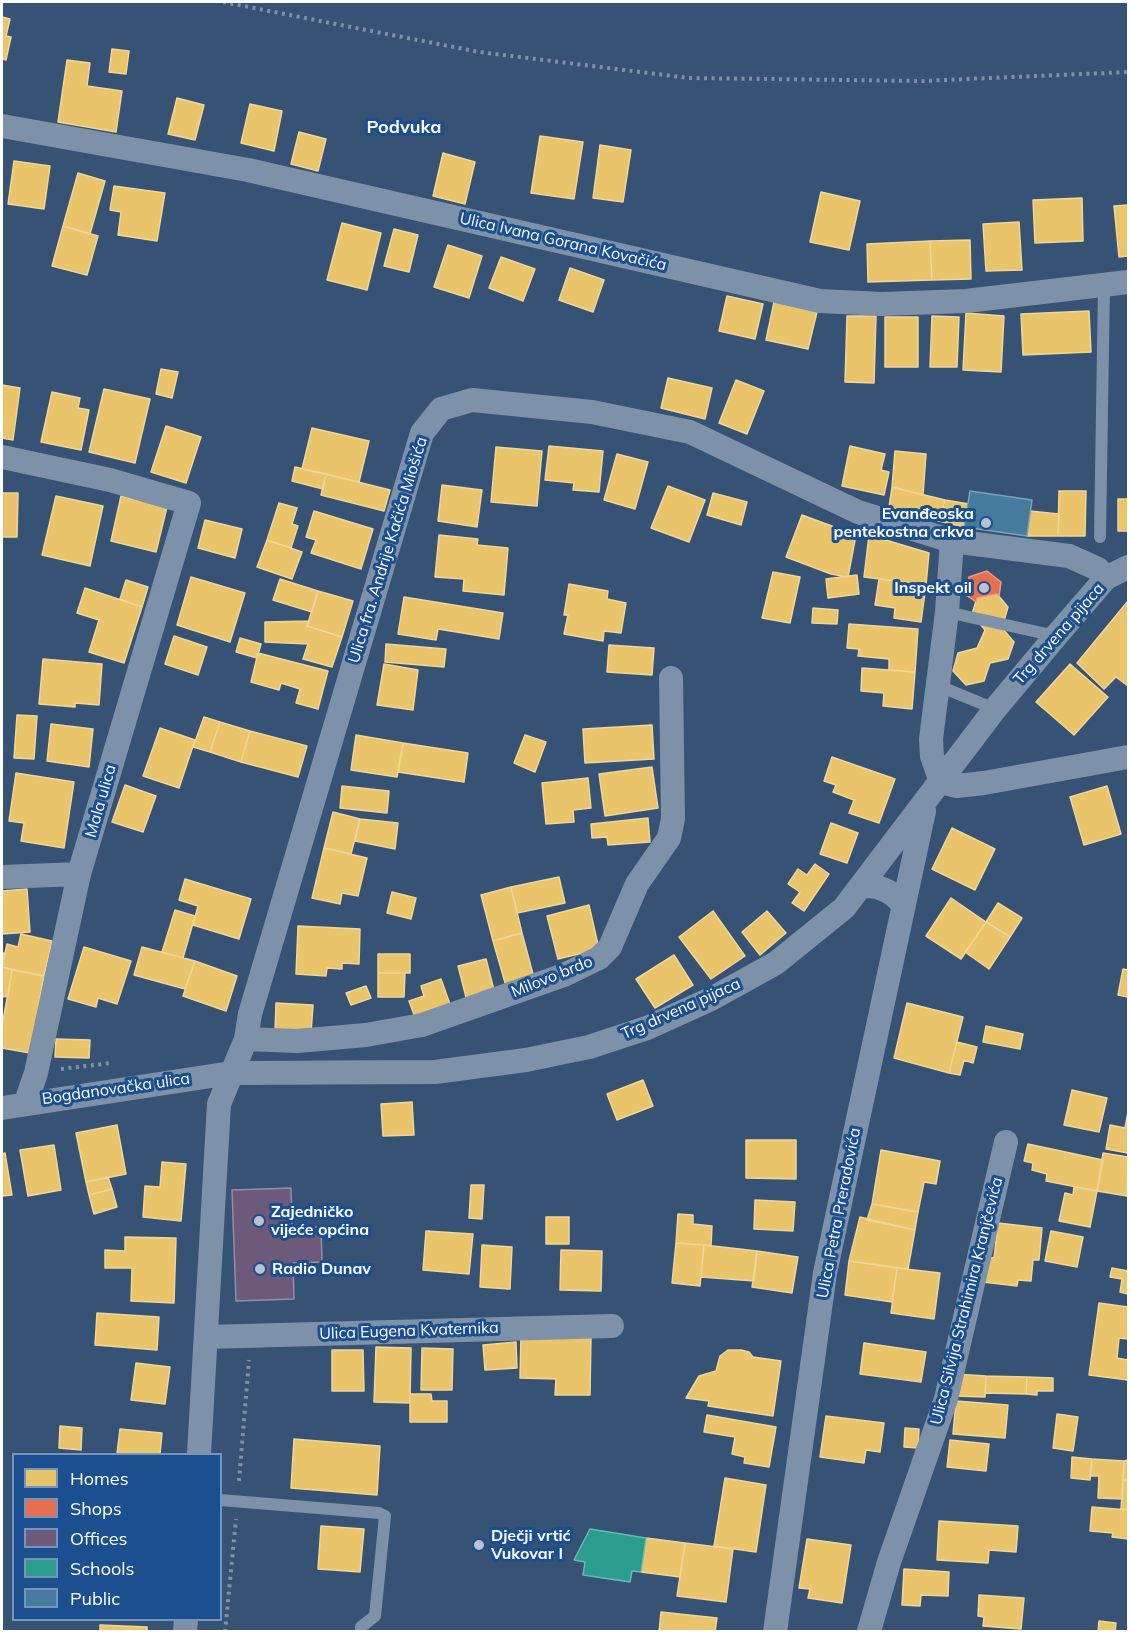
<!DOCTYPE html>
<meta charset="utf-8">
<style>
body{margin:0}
#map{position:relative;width:1130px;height:1633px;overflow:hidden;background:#365274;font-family:Mulish,sans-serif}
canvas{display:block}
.frame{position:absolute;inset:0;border:3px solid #fff;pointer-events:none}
.legend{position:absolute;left:12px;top:1453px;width:210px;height:168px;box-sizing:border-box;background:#1b4f8f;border:2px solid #7695bc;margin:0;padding:8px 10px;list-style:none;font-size:18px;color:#fff}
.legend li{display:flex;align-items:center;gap:12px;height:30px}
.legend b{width:30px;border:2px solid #7695bc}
</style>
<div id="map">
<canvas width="1130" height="1633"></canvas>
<div class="frame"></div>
<ul class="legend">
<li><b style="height:16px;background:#e9c46a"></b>Homes</li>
<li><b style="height:16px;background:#e76f51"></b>Shops</li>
<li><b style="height:16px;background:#6d597a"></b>Offices</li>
<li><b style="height:16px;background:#2a9d8f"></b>Schools</li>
<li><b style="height:16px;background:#457b9d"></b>Public</li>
</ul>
</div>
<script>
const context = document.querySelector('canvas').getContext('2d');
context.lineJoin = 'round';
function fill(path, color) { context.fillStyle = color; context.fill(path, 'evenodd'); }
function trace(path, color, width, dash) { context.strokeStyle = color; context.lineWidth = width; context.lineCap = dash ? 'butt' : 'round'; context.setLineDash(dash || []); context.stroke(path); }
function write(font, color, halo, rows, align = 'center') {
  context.font = font + ' Mulish,sans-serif'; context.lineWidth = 6; context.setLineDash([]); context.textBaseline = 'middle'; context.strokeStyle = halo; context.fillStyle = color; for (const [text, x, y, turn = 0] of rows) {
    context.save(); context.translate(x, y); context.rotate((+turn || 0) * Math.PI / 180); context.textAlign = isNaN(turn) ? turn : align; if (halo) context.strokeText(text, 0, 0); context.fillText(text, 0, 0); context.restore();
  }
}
const homes = new Path2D(`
 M2,17l8,2 -4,17 5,1 -5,23 -4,-1z
 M112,49l17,2 -3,23 -17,-2z
 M67,60l23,3 -3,23 35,5 -6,41 -58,-10z
 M177,98l27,7 -9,35 -27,-6z
 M250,104l32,7 -8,40 -33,-8z
 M299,132l27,7 -8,32 -27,-7z
 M540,136l43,6 -9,57 -43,-6z
 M600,145l31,5 -8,52 -30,-4z
 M443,153l32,9 -10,42 -32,-8z
 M14,161l36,5 -6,43 -36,-5z
 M78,173l27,8 -15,53 -27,-8z
 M114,186l51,7 -8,48 -39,-6 3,-23 -11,-2z
 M821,192l39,9 -11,49 -39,-8z
 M1082,198l1,43 -48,2 -2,-43z
 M1128,205v51l-9,1 -5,-51z
 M1019,222l3,48 -36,1 -3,-47z
 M342,223l39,10 -14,57 -40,-10z
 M63,226l35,10 -11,39 -35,-9z
 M394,229l24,6 -9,37 -25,-6z
 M970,240l1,39 -39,1 -2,-39z
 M930,241l2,39 -64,2 -1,-38z
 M448,245l34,11 -13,42 -35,-11z
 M501,257l34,12 -12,32 -34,-13z
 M570,268l34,12 -11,32 -34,-12z
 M727,296l36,8 -8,35 -36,-8z
 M774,302l43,10 -9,37 -42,-9z
 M1089,311l2,41 -68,3 -2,-41z
 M966,313l38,3 -3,56 -38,-2z
 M847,316h29l-2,67 -29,-1z
 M932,316l27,1 -2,50h-27z
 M885,317h33v50h-33z
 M161,369l17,3 -6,26 -16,-4z
 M668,378l44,10 -7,31 -44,-11z
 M736,380l28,11 -17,43 -28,-11z
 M2,385l18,3 -7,52 -11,-2z
 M104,389l46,10 -15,64 -46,-11z
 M52,392l28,6 -2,10 11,2 -8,40 -40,-8z
 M166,426l35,11 -15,46 -35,-11z
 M312,428l57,13 -10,41 -57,-13z
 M549,446l54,5 -4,41 -26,-2 1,-7 -29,-3z
 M850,446l35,8 -4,16 8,2 -5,23 -42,-9z
 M496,447l46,4 -5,55 -46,-4z
 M895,451l31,3 -3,41 -31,-8z
 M617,454l31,8 -13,47 -31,-9z
 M295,467l31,7 -3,15 -31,-8z
 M326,474l64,16 -6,21 -63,-16z
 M442,485l40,5 -5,37 -39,-6z
 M668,486l37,14 -16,42 -38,-14z
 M892,487l53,13 -6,21 -50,-14z
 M1059,491h27l-1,45h-27z
 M2,493h16l-1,44h-15z
 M713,493l34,9 -6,23 -34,-10z
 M56,496l47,10 -13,60 -48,-11z
 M121,496l46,11 -11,45 -45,-11z
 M1118,499h10v32h-10z
 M945,500l24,4 -5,23 -25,-6z
 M279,503l18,5 -5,16 6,2 -7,22 -24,-8z
 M314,511l59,18 -12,40 -50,-16 5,-13 -10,-3z
 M1030,511l29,3 -1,22h-31z
 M802,515l54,20 -8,42 -17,-3 -45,-17z
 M205,520l37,9 -7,29 -37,-10z
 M439,535l39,4 -1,6 31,3 -4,47 -41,-4 1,-12 -29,-2z
 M869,535l60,18 -3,32 -62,-8z
 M267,540l35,12 -10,27 -35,-12z
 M773,572l27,5 -10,46 -28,-5z
 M857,575l2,19 -31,4 -2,-19z
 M191,577l54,16 -15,49 -53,-17z
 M280,579l38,12 -6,21 -39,-12z
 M879,579l47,6 -5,37 -27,-4 1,-10 -20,-3z
 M126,580l22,7 -6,20 -22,-8z
 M569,584l39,7 -1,8 19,4 -5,30 -17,-2 -1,10 -39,-7 4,-19h-4z
 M85,588l57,19 -18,56 -35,-11 10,-32 -22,-7z
 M318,591l35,10 -11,36 -35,-11z
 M997,594l11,13 -6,21 12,14 -6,17 -18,4 -6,18 -18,4 -13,-14 5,-18 19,-5 8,-18 -13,-16 5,-16z
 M404,597l99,16 -4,26 -61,-10 -2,11 -38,-6z
 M1128,601v85l-12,-9 -12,12 -27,-26z
 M813,608l25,2 -1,14 -25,-1z
 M309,621l-2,5 35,11 -10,30 -29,-8 5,-15 -43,-2v-20z
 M849,624l69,5 -3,43 -26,-2v-11l-31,-3 1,-7 -12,-1z
 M174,636l33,11 -9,28 -33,-11z
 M240,638l21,6 -4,14 -21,-6z
 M386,644l60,5 -2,18 -59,-5z
 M609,645l45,3 -2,27 -45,-3z
 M258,653l70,18 -10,38 -22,-6 4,-14 -19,-6 -2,7 -28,-8z
 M43,659l59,5 -3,41 -24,-2v4l-36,-3z
 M384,664l34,6 -5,40 -36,-5z
 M1070,664l38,33 -34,38 -38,-33z
 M862,668l53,4 -3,37 -29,-3 1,-13 -23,-2z
 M17,715l20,1 -3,43 -20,-1z
 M204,717l16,5 -10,30 -17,-5z
 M220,722l30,9 -9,31 -31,-10z
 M51,724l42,5 -4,38 -42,-6z
 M652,725l2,34 -69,4 -2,-34z
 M160,728l35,12 -16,48 -36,-12z
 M250,731l57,15 -9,31 -57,-15z
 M356,735l47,8 -6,34 -46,-7z
 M525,735l21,7 -11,30 -21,-9z
 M403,743l65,10 -4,29 -66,-10z
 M832,757l63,22 -16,44 -30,-10 5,-13 -21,-8 3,-7 -12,-4z
 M652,767l6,41 -53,8 -6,-42z
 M16,773l58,9 -10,66 -43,-7 3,-18 -15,-2z
 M588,778l3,30 -18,2 1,12 -28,2 -4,-41z
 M125,785l31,11 -13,36 -31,-10z
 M342,786l47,5 -2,22 -47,-5z
 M1107,786l14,48 -37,11 -14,-48z
 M333,812l27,7 -9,35 -27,-6z
 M648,818l2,24 -42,3 -1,-8 -15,1 -1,-14z
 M360,819l38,4 -3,26 -40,-8z
 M831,823l27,10 -11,30 -27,-9z
 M952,828l43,21 -20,41 -43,-21z
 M324,848l43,10 -9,38 -16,-3 -2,11 -28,-6z
 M815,864l14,10 -25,37 -12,-8 8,-11 -12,-8 10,-15 9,6z
 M559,877l6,26 -48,10 -6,-26z
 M185,879l66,20 -12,40 -46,-14 5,-19 -19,-6z
 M511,887l11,46 -29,8 -12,-46z
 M27,889l3,43 -28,2v-43z
 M392,892l24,6 -5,21 -24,-6z
 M951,898l35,24 -25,37 -35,-23z
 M998,903l24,15 -12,19 -24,-15z
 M589,905l10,44 -41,10 -11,-43z
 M175,910l20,6 -12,42 -21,-6z
 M713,911l32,45 -34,23 -32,-42z
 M767,911l19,22 -26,22 -18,-23z
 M986,922l24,15 -21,32 -24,-17z
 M298,926l62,3 -1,35 -17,-1v6l-15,-1 -1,8 -30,-2z
 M522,933l12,45 -28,8 -13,-45z
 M21,934l31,7 -8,35 -42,-9 5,-23 11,3z
 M84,947l47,14 -14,43 -19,-6 -2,9 -28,-8z
 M142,947l53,14 -10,28 -51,-14z
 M2,953h3l-3,14 10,3 -4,26 -6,1z
 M378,954h32v19h-32z
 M674,955l19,30 -38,23 -19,-29z
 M486,959l9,35 -28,7 -9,-35z
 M195,961l42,15 -11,35 -43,-15z
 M1123,969l5,1v27l-10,-2z
 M12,970l32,6 -14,77 -28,-5v-21z
 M378,973h27l-1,24h-26z
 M441,979l10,28 -35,13 -7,-19 15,-5 -3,-10z
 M366,986l5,12 -20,7 -5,-12z
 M276,1003l37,2 -2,28 -36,-1z
 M907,1003l56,14 -14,56 -55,-15z
 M986,1026l37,8 -3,15 -37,-7z
 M56,1039l34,1 -1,18 -34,-1z
 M957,1042l20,5 -4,16 -9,-3 -4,15 -11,-2z
 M643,1080l10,26 -36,14 -10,-26z
 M1072,1090l35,8 -8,34 -35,-7z
 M412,1102l2,33 -31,1 -2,-32z
 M1128,1112v41l-22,-4 4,-24 15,3z
 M117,1125l9,49 -40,8 -10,-49z
 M746,1140h50v39l-50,-1z
 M1028,1144l75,16 -6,31 -51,-10 1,-7 -15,-4 1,-7 -9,-2z
 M54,1145l7,45 -33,6 -8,-46z
 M881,1150l59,11 -4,23 -12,-2 -6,30 -46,-8z
 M5,1153l7,42 -10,1v-42z
 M1103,1153l25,4 -1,39 -30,-5z
 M162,1162l24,2 -5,57 -38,-4 2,-31 15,1z
 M108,1177l4,12 -23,6 -3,-13z
 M471,1185h13l-2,34 -13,-1z
 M1074,1187l23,4 -7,36 -31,-6 6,-28 8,2z
 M112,1189l5,18 -23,7 -5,-19z
 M755,1200l40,2 -2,29 -39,-2z
 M872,1204l46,8 -3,18 -48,-10z
 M678,1214l15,1v9l19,2 -1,20 -35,-3z
 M546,1217h23v27h-23z
 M860,1217l55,13 -7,39 -59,-8z
 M998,1223l44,5 -3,32h-6l-2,21 -13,-1 -1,6 -34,-4 3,-25 8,1z
 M426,1231l47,3 -4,40 -46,-4z
 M1051,1231l32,6 -6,30 -32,-6z
 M125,1237l51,1 -2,65 -43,-2 1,-33h-27v-18l20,1z
 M676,1243l28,2 -4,41 -28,-3z
 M482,1245l30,2 -2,42 -30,-2z
 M704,1245l53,6 -3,30 -53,-4z
 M561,1250l41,1 -1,40 -41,-1z
 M757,1251l41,6 -6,36 -40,-6z
 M849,1261l48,7 -5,34 -47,-7z
 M897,1268l43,5 -6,46 -43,-6z
 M1112,1268l16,3v23l-8,-2 2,-13 -12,-2z
 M1099,1303l29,4v32l-9,-1 -2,20 11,2v20l-39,-5z
 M97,1313l62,4 -2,33 -62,-5z
 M521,1335l70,1 -1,59h-35l1,-16 -36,-1z
 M516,1342l1,26 -32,2 -2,-25z
 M864,1343l62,9 -5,30 -61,-8z
 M376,1347l35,1 -1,55 -36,-1z
 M422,1348l31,1 -1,41h-31z
 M332,1350h31l1,41h-32z
 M728,1350h13l8,2 4,5 28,4 -8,55 -65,-10 1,-5 -23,-3 13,-22 17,-5 4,-15z
 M136,1363l34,4 -5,37 -34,-4z
 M955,1374l31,2 -1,21 -31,-1z
 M986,1376l41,1 -1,17 -41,-1z
 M1027,1377l26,1v13h-16v4l-11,-1z
 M410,1394h21l1,7h15v21h-37z
 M956,1401l52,4 -3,33 -52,-4z
 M1057,1414l21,3 -5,34 -20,-3z
 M707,1415l69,12 -7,40 -25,-4 1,-6 -13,-3 3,-17 -31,-5z
 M826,1416l58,7 -4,29 -14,-2 -2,13 -44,-6z
 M60,1426l22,2 -1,22 -22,-2z
 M905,1428l14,1 -1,19 -14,-1z
 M120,1429l42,4 -2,21h-43z
 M294,1439l86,7 -3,49 -86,-7z
 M950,1440l39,4 -3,27 -39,-4z
 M1072,1457l20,2 -2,21 -19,-2z
 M1092,1459l32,2 -2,38 -24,-1 1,-22h-9z
 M1128,1460v20h-5l1,-19z
 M725,1478l41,7 -10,67 -42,-6z
 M1123,1480h5v30l-7,-1z
 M1092,1507l36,3v29l-16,-2 1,-4 -23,-2z
 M939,1521l79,5 -2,26 -27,-2 -1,13 -51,-3z
 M321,1526l43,3 -4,43 -42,-3z
 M646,1538l39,5 -5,34 -39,-5z
 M807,1539l44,6 -9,58 -34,-5 2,-9 -11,-1z
 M685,1543l48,6 -7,53 -49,-6z
 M904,1569l45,3 -1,24 -27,-1 -1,11 -18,-1z
 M979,1595l45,3 -3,31 -38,-3 1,-9 -6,-1z
 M661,1612l56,6 -2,14h-56z
 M1099,1621l17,2 -1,9h-17z
 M100,1625l47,2v5h-47z`);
fill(homes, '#e9c46a');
trace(homes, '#f0d697', 1.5);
const shops = new Path2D(`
 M987,571l14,11 -2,14 -2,-2 -20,4 -1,4 -10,-7 3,-18z`);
fill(shops, '#e76f51');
trace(shops, '#ee9a85', 1.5);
const offices = new Path2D(`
 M291,1188l1,40 29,-1 1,35 -29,1 1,36 -58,2 -4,-111z`);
fill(offices, '#6d597a');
trace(offices, '#998ba2', 1.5);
const schools = new Path2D(`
 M590,1529l56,9 -5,34 -9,-1 -2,11 -47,-7 2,-13 -11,-2z`);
fill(schools, '#2a9d8f');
trace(schools, '#6abab1', 1.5);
const public = new Path2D(`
 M970,491l62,9 -5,36 -63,-9z`);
fill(public, '#457b9d');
trace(public, '#7da3ba', 1.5);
trace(new Path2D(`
 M223,2l256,50 210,26 233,3 206,-9
 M61,1069l50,-6
 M239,1481l10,-121
 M225,1632l11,-113`), '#7d92a8', 4, [3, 4.5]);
trace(new Path2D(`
 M1100,537l4,-252
 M947,612l109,24
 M939,686l56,23
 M220,1500l159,13 6,3 -10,100 -14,11v5`), '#7d92a8', 12);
trace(new Path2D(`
 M2,126l246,44 572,131 62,3 84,-3 162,-19
 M2,457l108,23 79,23 -110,371 -43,199 -10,29
 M941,782l-9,-26 -1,-17 16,-127 5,-71
 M941,782l16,4 27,-3 144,-26
 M2,877l77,-3
 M861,887c16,-3 32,4 42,18
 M246,1039l4,-25 172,-581 19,-24 31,-9 120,12 98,20 168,80 94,29 117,15 29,13 8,9
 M2,1108l229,-35 204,-1 91,-12 63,-13 58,-19 64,-29 65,-36 68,-55 151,-199 61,-73 50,-58 22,-11
 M206,1337l406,-11
 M199,1454l20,-350 27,-65 51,2 69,-6 56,-10 142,-50 35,-17 11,-11 27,-63 32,-46 4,-19 -2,-141
 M869,1631l20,-69 57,-163 60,-257
 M185,1632l1,-12
 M775,1632l50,-359 99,-462`), '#7d92a8', 24);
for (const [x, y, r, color] of [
 [986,523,6,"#b9c2ce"],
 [984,588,6,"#b9c2ce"],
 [259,1221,6,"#b9c2ce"],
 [260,1269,6,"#b9c2ce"],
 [479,1545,6,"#b9c2ce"]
]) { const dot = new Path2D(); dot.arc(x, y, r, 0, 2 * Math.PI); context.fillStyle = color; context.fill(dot); trace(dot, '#1b4f8f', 2); }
write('16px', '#fff', '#1b4f8f', [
 ["Ulica Ivana Gorana Kovačića",563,242,13],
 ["Ulica fra. Andrije Kačića Miošića",388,550,-73],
 ["Trg drvena pijaca",1059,634,-49],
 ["Mala ulica",101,801,-74],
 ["Milovo brdo",552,977,-22],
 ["Trg drvena pijaca",681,1009,-24],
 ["Bogdanovačka ulica",116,1089,-8],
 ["Ulica Petra Preradovića",839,1213,-79],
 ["Ulica Silvija Strahimira Kranjčevića",967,1301,-76],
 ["Ulica Eugena Kvaternika",409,1331,-2]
]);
write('bold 16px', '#fff', '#1b4f8f', [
 ["Evanđeoska",974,514,"right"],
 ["pentekostna crkva",974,532,"right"],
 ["Inspekt oil",972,588,"right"],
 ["Zajedničko",271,1212],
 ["vijeće općina",271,1230],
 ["Radio Dunav",272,1269],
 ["Dječji vrtić",491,1536],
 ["Vukovar I",491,1554]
], 'left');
write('bold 18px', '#fff', '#1b4f8f', [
 ["Podvuka",404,128]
]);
</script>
